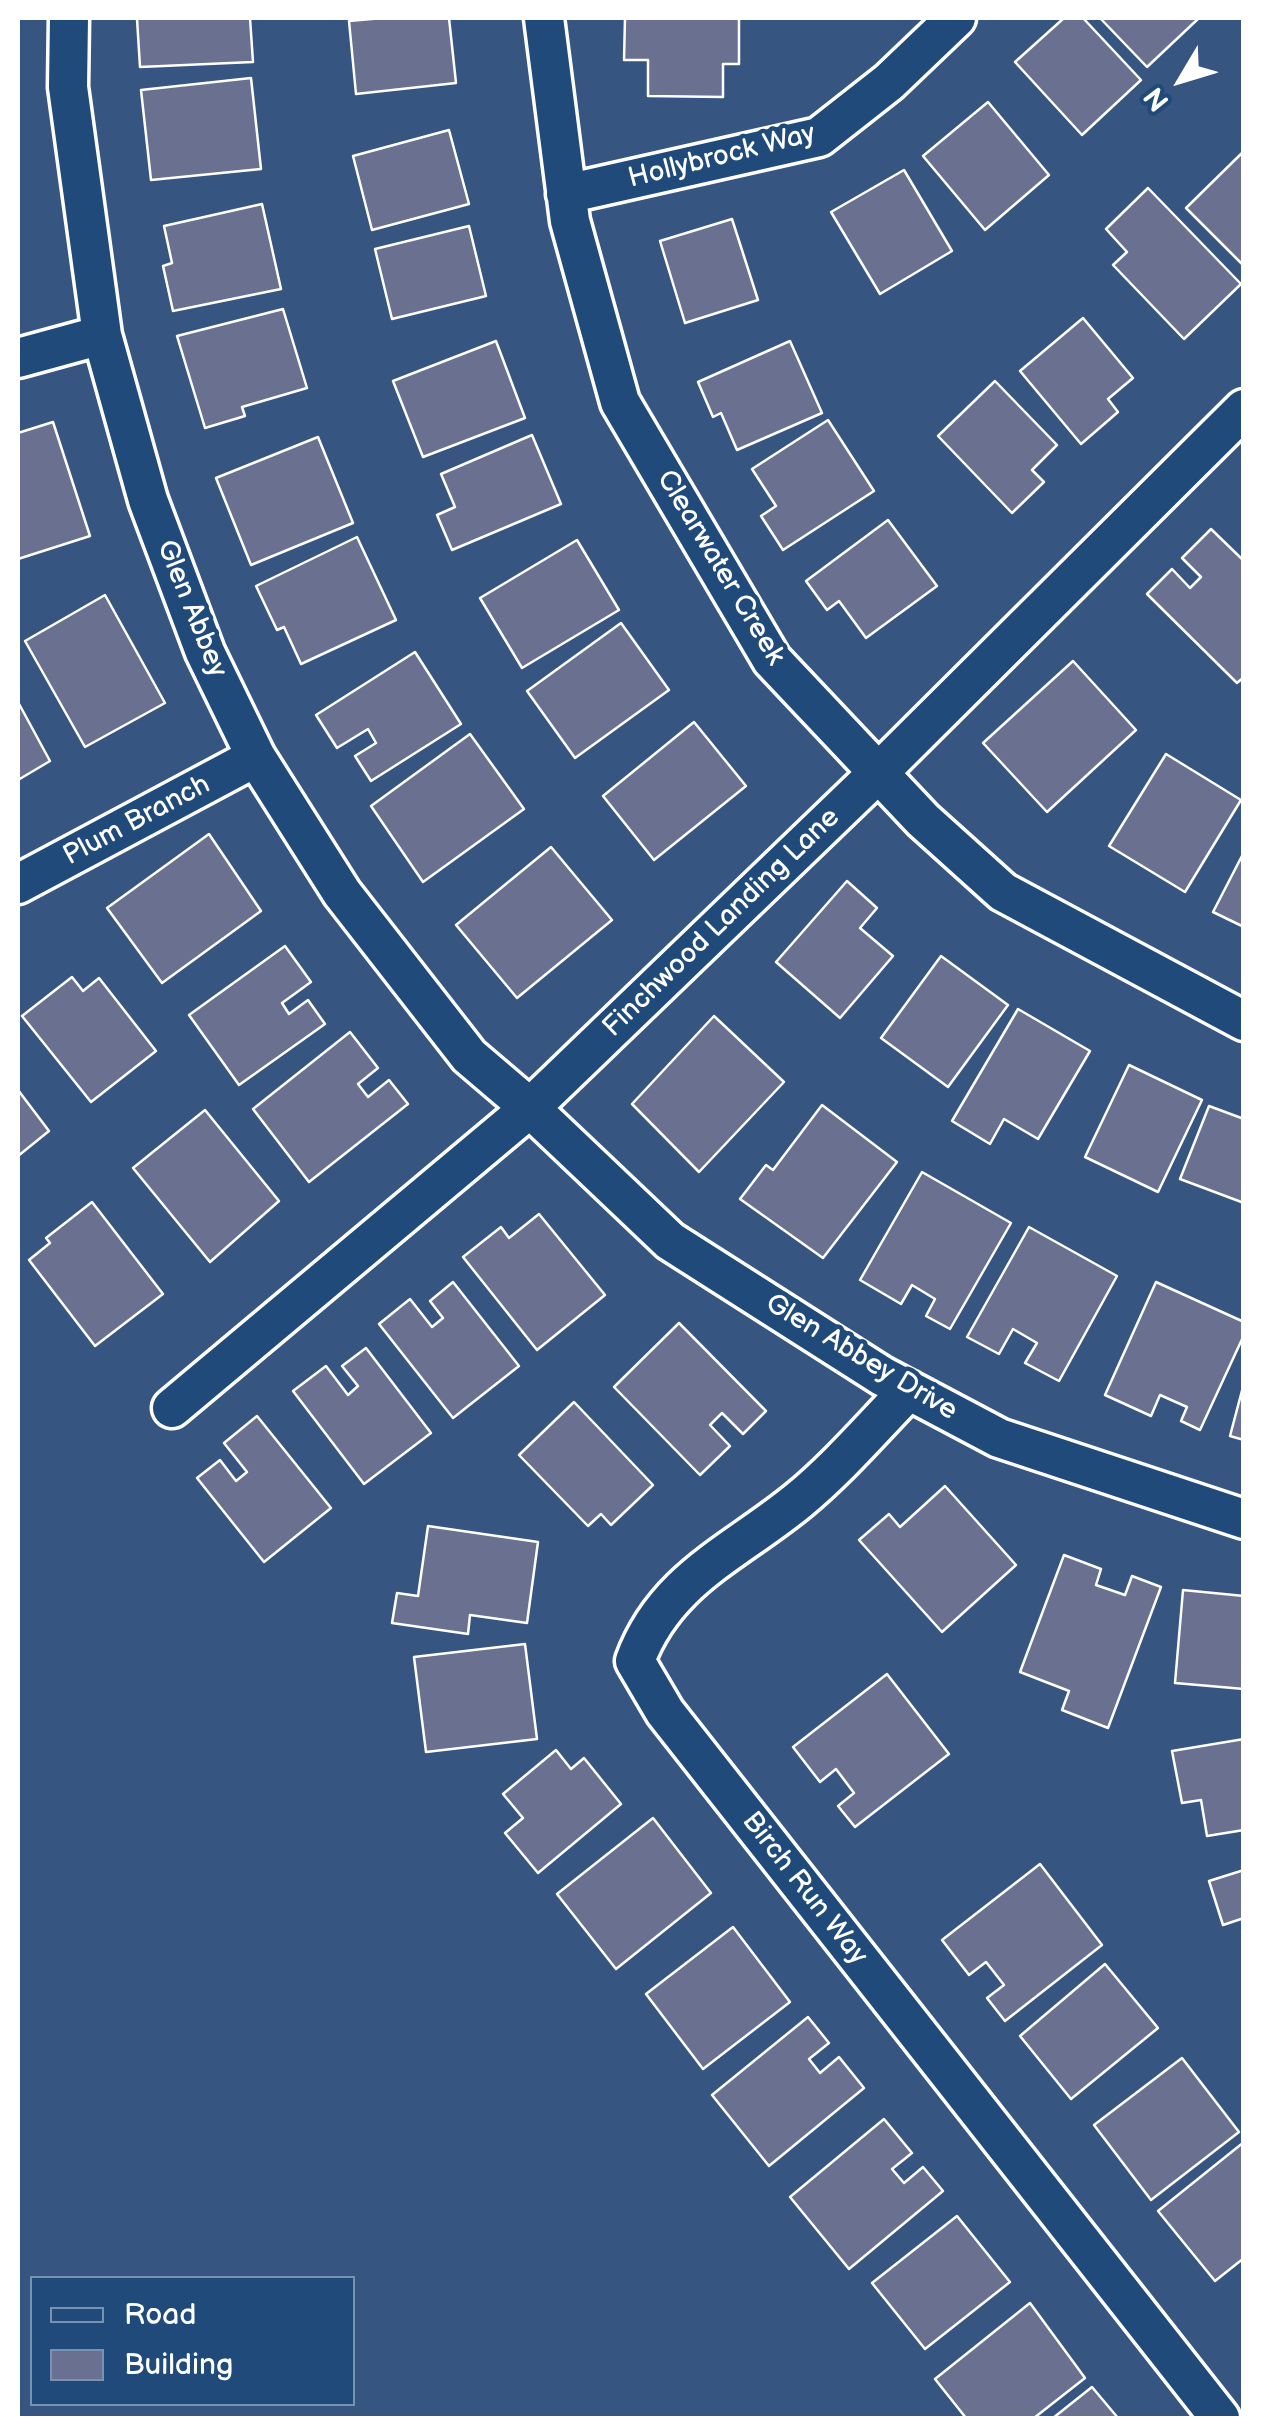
<!DOCTYPE html>
<style>
body{margin:0}
#map{position:relative;width:1261px;height:2436px;overflow:hidden;background:#365580;font-family:"Balsamiq Sans",sans-serif}
canvas{display:block}
.frame{position:absolute;inset:0;border:20px solid #fff;pointer-events:none}
.legend{position:absolute;left:30px;top:2276px;width:325px;height:130px;box-sizing:border-box;background:#1f4a7a;border:2px solid #7992af;margin:0;padding:12px 18px;list-style:none;font-size:30px;color:#fff}
.legend li{display:flex;align-items:center;gap:20px;height:50px}
.legend b{width:50px;border:2px solid #7992af}
.north{position:absolute;left:1131px;top:30px;width:100px;height:100px;-webkit-text-stroke:8px #1f4a7a;paint-order:stroke;rotate:232deg;font-size:28px;font-weight:700;line-height:40px;text-align:center;color:#fff}
.north::after{content:'';display:block;margin:auto;width:35px;height:45px;background:#fff;clip-path:polygon(50% 0,100% 100%,50% 72%,0 100%)}
</style>
<div id="map">
<canvas width="1261" height="2436"></canvas>
<div class="frame"></div>
<ul class="legend">
<li><b style="height:12px;background:#1f4a7a"></b>Road</li>
<li><b style="height:28px;background:#6a708f"></b>Building</li>
</ul>
<div class="north">N</div>
</div>
<script>
const context = document.querySelector('canvas').getContext('2d');
context.lineJoin = 'round';
function fill(path, color) { context.fillStyle = color; context.fill(path, 'evenodd'); }
function trace(path, color, width, dash) { context.strokeStyle = color; context.lineWidth = width; context.lineCap = dash ? 'butt' : 'round'; context.setLineDash(dash || []); context.stroke(path); }
function write(font, color, halo, rows, align = 'center') {
  context.font = font + ' "Balsamiq Sans",sans-serif'; context.lineWidth = 9; context.setLineDash([]); context.textBaseline = 'middle'; context.strokeStyle = halo; context.fillStyle = color; for (const [text, x, y, turn = 0] of rows) {
    context.save(); context.translate(x, y); context.rotate((+turn || 0) * Math.PI / 180); context.textAlign = isNaN(turn) ? turn : align; if (halo) context.strokeText(text, 0, 0); context.fillText(text, 0, 0); context.restore();
  }
}
const building = new Path2D(`
 M146,18h104l3,44 -113,5 -3,-48z
 M383,18h66l7,65 -100,11 -7,-73z
 M625,18h114v46h-16v33l-75,-1v-36h-24z
 M1064,18h19l58,62 -59,55 -67,-73z
 M1100,18h99l-52,49z
 M251,78l10,91 -110,11 -10,-90z
 M988,102l61,73 -64,55 -62,-74z
 M449,130l20,74 -97,26 -19,-74z
 M1244,151v115l-58,-58z
 M904,170l48,81 -72,43 -49,-82z
 M1148,188l93,96 -57,55 -71,-74 14,-13 -21,-23z
 M262,204l19,85 -108,22 -10,-45 9,-3 -8,-37z
 M732,219l26,81 -73,23 -25,-82z
 M469,226l17,70 -94,23 -17,-70z
 M283,309l24,79 -65,19 3,9 -40,12 -28,-92z
 M1083,318l50,60 -25,21 10,13 -37,32 -61,-73z
 M496,341l29,77 -102,39 -30,-76z
 M790,341l32,72 -85,37 -16,-37 -8,4 -15,-35z
 M995,381l62,64 -25,25 12,12 -32,31 -74,-77z
 M828,420l46,71 -91,59 -22,-34 15,-10 -24,-37z
 M53,422l37,114 -72,23v-126z
 M532,435l29,69 -109,46 -15,-35 18,-8 -14,-33z
 M318,437l35,86 -102,42 -35,-87z
 M888,520l49,66 -71,52 -27,-37 -12,9 -21,-29z
 M1211,529l33,32v116l-7,6 -90,-89 25,-25 18,19 11,-11 -19,-19z
 M357,537l39,83 -95,44 -17,-37 -7,3 -21,-44z
 M577,540l42,70 -97,58 -42,-70z
 M105,595l60,108 -80,44 -60,-106z
 M621,623l48,67 -94,68 -48,-67z
 M415,652l46,72 -90,57 -16,-25 21,-13 -8,-14 -31,19 -21,-33z
 M1073,661l63,69 -89,82 -64,-69z
 M18,702l32,59 -32,19z
 M694,722l52,64 -92,74 -51,-64z
 M470,734l54,75 -101,73 -52,-76z
 M1166,754l75,46 -56,92 -76,-46z
 M209,834l52,77 -99,72 -55,-75z
 M551,847l61,73 -95,78 -61,-73z
 M1244,852v75l-31,-15z
 M847,881l30,27 -17,20 33,28 -53,62 -64,-56z
 M285,946l26,36 -29,21 7,11 19,-14 17,24 -86,61 -50,-70z
 M941,956l67,49 -60,82 -67,-49z
 M72,977l11,14 16,-13 57,73 -65,51 -69,-86z
 M1018,1009l72,42 -52,88 -34,-20 -14,25 -38,-23z
 M714,1016l70,66 -85,90 -67,-68z
 M350,1032l28,36 -20,16 10,13 21,-17 19,24 -99,78 -56,-73z
 M1129,1065l73,35 -44,92 -73,-35z
 M18,1090l31,41 -31,25z
 M822,1105l75,57 -74,96 -83,-59 26,-34 7,5z
 M1209,1106l35,13v84l-64,-24z
 M205,1110l74,91 -69,61 -77,-94z
 M922,1172l89,51 -61,106 -24,-13 9,-17 -23,-14 -11,19 -41,-24z
 M92,1202l71,92 -68,52 -66,-86 21,-17 -4,-5z
 M539,1214l66,81 -68,55 -74,-93 38,-30 8,11z
 M1029,1227l88,49 -58,105 -34,-18 12,-20 -24,-14 -14,25 -32,-17z
 M453,1282l66,84 -66,52 -74,-94 31,-25 22,28 11,-9 -13,-17z
 M1156,1282l88,40v13l-44,95 -19,-9 6,-14 -27,-12 -9,21 -46,-21z
 M679,1323l87,88 -23,23 -21,-21 -12,12 20,21 -30,29 -86,-88z
 M366,1348l65,85 -67,51 -71,-93 33,-25 22,29 10,-9 -16,-20z
 M1244,1383v57l-14,-4z
 M574,1402l79,83 -42,40 -10,-11 -13,12 -69,-71z
 M257,1416l74,92 -67,54 -67,-84 23,-18 16,21 11,-9 -23,-29z
 M945,1486l71,79 -74,67 -83,-92 30,-26 11,13z
 M428,1526l110,16 -11,81 -57,-8 -2,19 -76,-11 5,-30 21,3z
 M1064,1555l37,14 -5,16 29,10 7,-19 29,11 -53,141 -46,-18 7,-19 -49,-19z
 M1183,1590l61,6v93l-69,-6z
 M525,1644l12,95 -111,13 -12,-95z
 M887,1674l62,80 -94,73 -17,-21 16,-13 -18,-24 -16,13 -27,-35z
 M1244,1739v91l-37,6 -6,-36 -19,3 -10,-52z
 M556,1750l15,19 13,-11 37,46 -83,69 -33,-40 18,-15 -20,-24z
 M653,1818l58,75 -95,76 -59,-75z
 M1040,1864l62,81 -97,76 -18,-23 17,-13 -18,-23 -17,13 -27,-35z
 M1244,1870v48l-21,7 -14,-44z
 M733,1927l57,75 -87,67 -57,-75z
 M1105,1964l53,64 -87,71 -51,-63z
 M808,2017l21,26 -20,16 11,14 19,-16 25,31 -95,78 -57,-71z
 M1182,2058l57,74 -88,68 -57,-75z
 M884,2119l28,34 -20,16 12,14 19,-16 20,24 -94,78 -59,-72z
 M1244,2142v116l-29,23 -57,-70z
 M957,2216l53,66 -85,67 -53,-66z
 M1030,2303l55,75 -51,40h-68l-31,-39z
 M1092,2387l26,31h-65z`);
fill(building, '#6a708f');
trace(building, '#fff', 2.5);
const street = new Path2D(`
 M69,18l-1,69 34,248 46,165 57,152 51,105 86,136 127,163 61,52 140,133 212,135 117,62 245,81
 M544,18l26,203 50,181 152,258 151,160 80,72 241,129
 M566,194l253,-57 70,-55 67,-64
 M18,358l84,-23
 M18,884l238,-127
 M909,1390c-36,37 -71,78 -110,110 -63,52 -134,79 -164,161l30,51 555,706
 M172,1408l358,-300 348,-335 366,-364`);
trace(street, '#fff', 45);
trace(street, '#1f4a7a', 38);
write('28px', '#fff', '#1f4a7a', [
 ["Hollybrock Way",722,157,-14],
 ["Clearwater Creek",720,568,59],
 ["Glen Abbey",191,609,68],
 ["Plum Branch",137,821,-28],
 ["Finchwood Landing Lane",722,923,-44],
 ["Glen Abbey Drive",861,1358,31],
 ["Birch Run Way",804,1889,52]
]);
</script>
